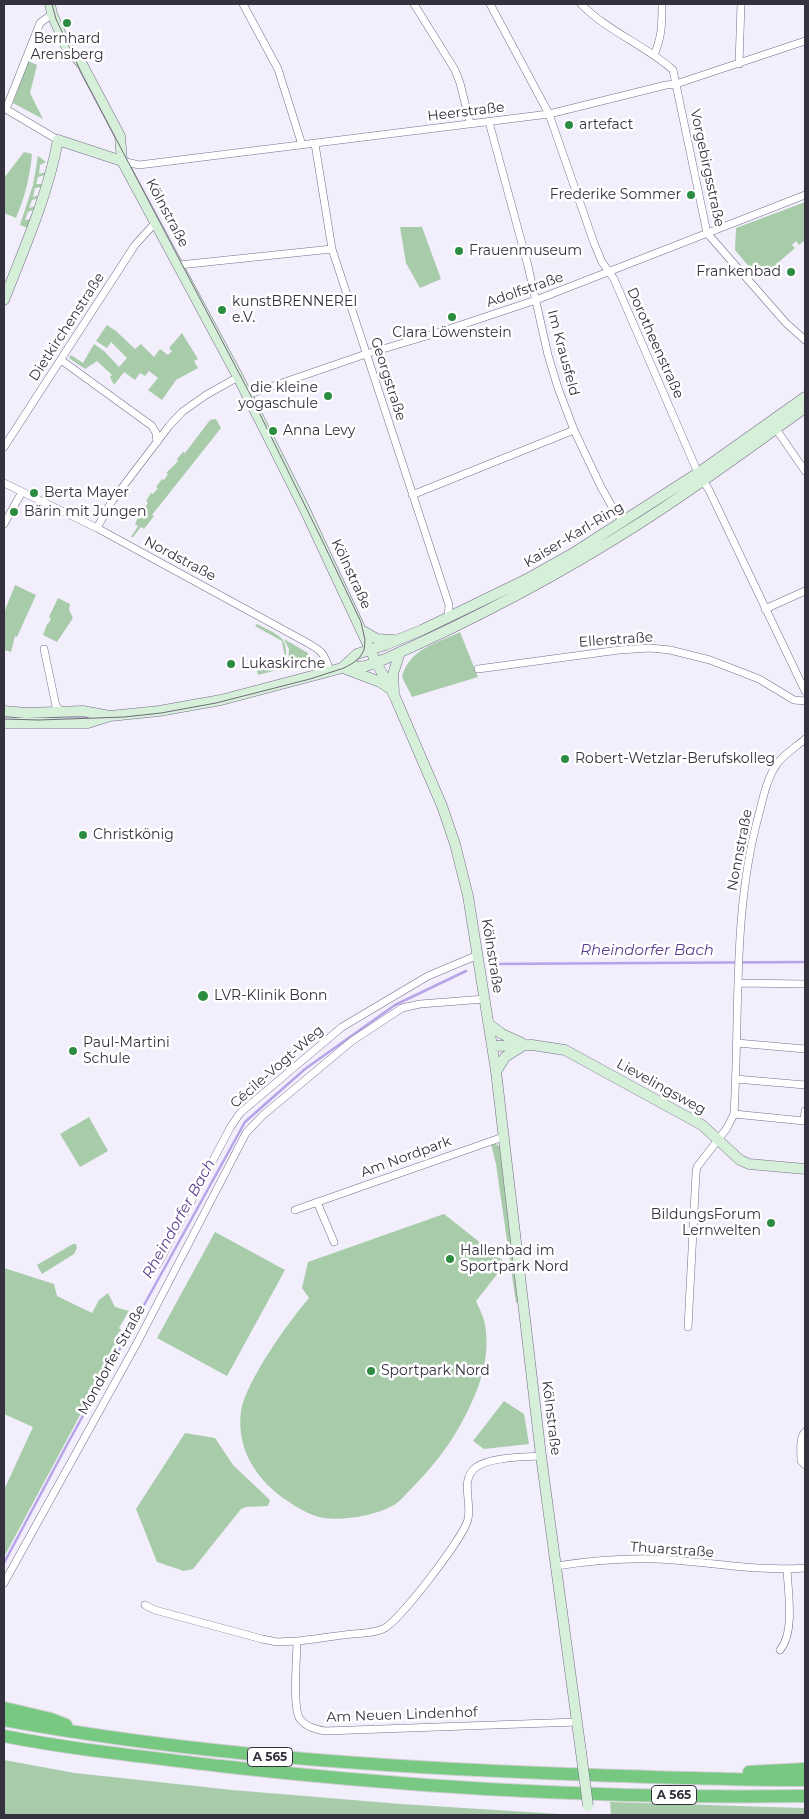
<!DOCTYPE html>
<meta charset="utf-8">
<style>
body{margin:0}
#map{position:relative;width:809px;height:1819px;overflow:hidden;background:#f2eefc;font-family:Montserrat,sans-serif}
canvas{display:block}
.frame{position:absolute;inset:0;border:5px solid #35313e;pointer-events:none}
</style>
<div id="map">
<canvas width="809" height="1819"></canvas>
<div class="frame"></div>
</div>
<script>
const context = document.querySelector('canvas').getContext('2d');
context.lineJoin = 'round';
function fill(path, color) { context.fillStyle = color; context.fill(path, 'evenodd'); }
function trace(path, color, width, dash) { context.strokeStyle = color; context.lineWidth = width; context.lineCap = dash ? 'butt' : 'round'; context.setLineDash(dash || []); context.stroke(path); }
function write(font, color, halo, rows, align = 'center') {
  context.font = font + ' Montserrat,sans-serif'; context.lineWidth = 5; context.setLineDash([]); context.textBaseline = 'middle'; context.strokeStyle = halo; context.fillStyle = color; for (const [text, x, y, turn = 0] of rows) {
    context.save(); context.translate(x, y); context.rotate((+turn || 0) * Math.PI / 180); context.textAlign = isNaN(turn) ? turn : align; if (halo) context.strokeText(text, 0, 0); context.fillText(text, 0, 0); context.restore();
  }
}
fill(new Path2D(`
 M28,61l9,4 -7,28 13,26 -30,-16z
 M24,152l8,2c-2,22 -7,43 -16,64l-12,-5v-35z
 M38,156l8,6 -6,3 -1,9 7,-2 -1,3 -7,2 -2,7h7l-1,3 -7,1 -2,9 7,-2 -1,3 -7,2 -3,8 7,-2 -1,3 -7,3 -3,8 7,-1 -4,9 -8,-3 13,-40z
 M805,202v38l-6,5 -3,-4 -4,4 3,3 -23,20 -12,-2 -9,3 -16,-19 1,-22z
 M400,227h22l19,52 -21,9 -14,-25z
 M107,325l9,6 19,18 6,-5 13,13 6,-8 8,6 4,-4 -3,-3 13,-15 16,26 -4,2 4,7 -22,12 -14,20 -14,-10 10,-12 -9,-7 -4,5 -5,-3 -5,7 -11,-8 -10,13 -4,-8 2,-2 -15,-14 -12,8 -16,-11 2,-3 12,8 11,-19 10,7 15,16 8,-9 -16,-16 -4,6 -11,-7z
 M216,419l5,9 -69,87 2,1 -10,13 -3,-2 -8,10h-2l7,-11 -3,-2 3,-7 -1,-1 5,-8 2,1 4,-6 -2,-2 5,-8 2,1 5,-6 -2,-1 6,-8 2,1 4,-6 -2,-1 12,-12 -1,-2 6,-7 2,1 25,-33z
 M15,585l21,10 -19,42 -2,-1 -4,16 -6,-2 -1,1v-38z
 M58,598l12,6 -1,6 4,8 -16,24 -14,-7 4,-11h1l3,-5 -2,-2z
 M257,624c26,14 32,12 28,44l-27,7 -2,-9 29,-8 -3,-17 -27,-15z
 M460,632l18,45 -66,20 -10,-20c7,-28 35,-34 58,-45z
 M284,639l24,14v7l-20,7 1,-18z
 M89,1117l19,34 -28,16 -20,-33z
 M495,1143l5,4 19,154 -3,2 -20,-139 -5,-20z
 M444,1214l62,49 -30,38c3,7 8,16 9,24 6,35 -7,67 -23,97 -14,26 -32,48 -53,69 -5,5 -10,12 -17,15 -18,10 -53,16 -73,11 -11,-3 -21,-9 -30,-15 -32,-21 -53,-52 -48,-91 5,-30 48,-90 68,-113l-7,-10 6,-26z
 M215,1232l70,38 -58,106 -70,-38z
 M73,1244h3l1,4 -3,6 -32,20 -5,-9z
 M4,1268l50,16 3,12 35,17 7,-13 9,-7 7,14 14,4 -10,17 5,5 -120,224v-67l29,-63 -29,-13z
 M504,1401l20,13 5,30 -45,5 -11,-8z
 M185,1433l30,5 18,27 37,35 -2,6 -22,1 -5,2 -48,60 -9,2 -27,-9 -21,-53z
 M4,1760l71,13 157,17 169,14 174,11h-571z
 M610,1802l195,6v7h-194z`), '#a8ccaa');
trace(new Path2D(`
 M489,964l316,-2
 M4,1563l65,-122 176,-319 60,-53 90,-64 71,-34`), '#b7a3e8', 2.5);
const street = new Path2D(`
 M243,4l35,65 24,76
 M414,4l41,66 5,13 10,40
 M490,4l59,110 45,129 8,19 12,17 84,194 11,17 96,201
 M581,4c26,27 64,41 92,66l34,163 79,90 19,17
 M654,55c8,-18 8,-32 8,-51
 M739,64l2,-60
 M4,108l54,32
 M6,109l34,-86 12,-9
 M489,122l39,144 20,89 10,33 16,42 27,57 13,23 10,12
 M315,144l17,105 117,356 -1,13
 M122,161l17,4 410,-51 117,-29 10,-1 129,-43
 M179,265l153,-16
 M61,360l91,66 4,7 1,9
 M247,395l119,-41 74,-22 96,-32 269,-105
 M776,429l29,42
 M4,447l131,-202 21,-23
 M4,483l93,45 207,113c17,9 21,12 26,31
 M412,495l162,-65
 M4,524l18,-32
 M97,528l15,-27 57,-75 13,-14 24,-17 32,-18
 M765,609l40,-18
 M44,649l12,57 6,6
 M478,669l141,-19 31,-2 20,2 40,10 49,19 35,21 11,1
 M738,983l67,1
 M737,1043l68,6
 M736,1079l69,6
 M734,1114l70,7 1,-10
 M317,1202l17,40
 M295,1210l208,-73
 M158,1264l72,-136 10,-15 102,-86 86,-51 50,-21
 M688,1327l8,-154 1,-6 30,-39 7,-14c6,-100 -2,-203 25,-300 4,-16 8,-36 18,-50 7,-10 19,-17 28,-25
 M805,1432c-6,6 -4,20 -4,29l4,4
 M541,1456c-17,1 -53,1 -66,12 -15,13 -3,34 -7,51 -3,17 -70,104 -85,110 -9,4 -20,4 -30,5 -19,2 -37,5 -56,7 0,17 -5,67 3,78 6,8 15,10 25,12l252,-9
 M556,1566c33,-5 66,-8 100,-7 50,2 99,13 149,9
 M4,1583l133,-240 109,-210 16,-17 90,-75 50,-33 18,-4 65,-5
 M145,1605l10,5 107,29 15,3 20,-1
 M780,1650c15,-17 8,-58 7,-81`);
const secondary = new Path2D(`
 M50,4l2,10 14,32 16,18 38,72 2,25 116,216 66,131 72,154 19,35 47,109 13,38 13,52 28,175 45,385 40,296
 M4,300c20,-51 44,-105 54,-160l64,21
 M363,631l14,8 16,1
 M342,668l15,-14 28,-9 37,-15 105,-51 48,-27 123,-79 107,-76
 M346,669l34,13 9,6
 M394,693l-1,-19 7,-22
 M4,711l22,2 57,-2 27,5
 M4,723h84l22,-7 49,-5 62,-11 121,-32 24,-2 19,-7c88,-39 174,-84 255,-136 57,-36 110,-76 165,-115
 M489,1024l13,10 20,9
 M492,1046l40,-1 33,5 137,75 38,35 9,4 56,5
 M496,1072l9,-15 19,-12`);
const highway = new Path2D(`
 M4,1708l47,11 15,6
 M4,1720c186,34 374,47 563,54 79,3 159,6 238,6
 M4,1736c71,14 144,21 216,30 194,22 390,33 585,30
 M749,1772l56,-3`);
trace(street, '#766e8a', 8);
trace(secondary, '#766e8a', 11);
trace(highway, '#cfced1', 14);
trace(street, '#fff', 7);
trace(secondary, '#d6efd9', 10);
trace(highway, '#77c981', 12);
trace(new Path2D(`
 M4,719l35,1 85,-3 37,-4 55,-10 94,-24 34,-11 9,-5 7,-6 4,-7 1,-10 -4,-18 -40,-84 -71,-144 -168,-320 -26,-55 -4,-15`), '#706c7a', 1);
const secondaryBridge = new Path2D(`
 M581,1752l7,54`);
trace(secondaryBridge, '#766e8a', 11, []);
trace(secondaryBridge, '#d6efd9', 10);
for (const [x, y, r, color] of [
 [67,23,5,"#2c8c3f"],
 [569,125,5,"#2c8c3f"],
 [691,195,5,"#2c8c3f"],
 [459,251,5,"#2c8c3f"],
 [791,272,5,"#2c8c3f"],
 [222,310,5,"#2c8c3f"],
 [452,317,5,"#2c8c3f"],
 [328,396,5,"#2c8c3f"],
 [273,431,5,"#2c8c3f"],
 [34,493,5,"#2c8c3f"],
 [14,512,5,"#2c8c3f"],
 [231,664,5,"#2c8c3f"],
 [565,759,5,"#2c8c3f"],
 [83,835,5,"#2c8c3f"],
 [203,996,6,"#2c8c3f"],
 [73,1051,5,"#2c8c3f"],
 [771,1223,5,"#2c8c3f"],
 [450,1259,5,"#2c8c3f"],
 [371,1371,5,"#2c8c3f"]
]) { const dot = new Path2D(); dot.arc(x, y, r, 0, 2 * Math.PI); context.fillStyle = color; context.fill(dot); trace(dot, '#fff', 2); }
for (const [x, y, w] of [
 [270,1757,45],
 [674,1795,45]
]) { const box = new Path2D(); box.roundRect(x - w / 2, y - 9.5, w, 19, 4); context.fillStyle = '#fff'; context.fill(box); trace(box, '#35313e', 1); }
write('bold 12px', '#35313e', null, [
 ["A 565",270,1757],
 ["A 565",674,1795]
]);
write('14px', '#35313e', '#fff', [
 ["Bernhard",67,39,"center"],
 ["Arensberg",67,55,"center"],
 ["artefact",579,125],
 ["Frederike Sommer",681,195,"right"],
 ["Frauenmuseum",469,251],
 ["Frankenbad",781,272,"right"],
 ["kunstBRENNEREI",232,302],
 ["e.V.",232,318],
 ["Clara Löwenstein",452,333,"center"],
 ["die kleine",318,388,"right"],
 ["yogaschule",318,404,"right"],
 ["Anna Levy",283,431],
 ["Berta Mayer",44,493],
 ["Bärin mit Jungen",24,512],
 ["Lukaskirche",241,664],
 ["Robert-Wetzlar-Berufskolleg",575,759],
 ["Christkönig",93,835],
 ["LVR-Klinik Bonn",214,996],
 ["Paul-Martini",83,1043],
 ["Schule",83,1059],
 ["BildungsForum",761,1215,"right"],
 ["Lernwelten",761,1231,"right"],
 ["Hallenbad im",460,1251],
 ["Sportpark Nord",460,1267],
 ["Sportpark Nord",381,1371]
], 'left');
write('14px', '#35313e', '#fff', [
 ["Heerstraße",466,112,-7],
 ["Vorgebirgsstraße",707,168,78],
 ["Kölnstraße",167,213,62],
 ["Adolfstraße",525,290,-19],
 ["Dietkirchenstraße",67,327,-57],
 ["Dorotheenstraße",655,343,66],
 ["Im Krausfeld",563,353,75],
 ["Georgstraße",388,379,72],
 ["Kaiser-Karl-Ring",574,535,-31],
 ["Nordstraße",180,559,28],
 ["Kölnstraße",351,574,65],
 ["Ellerstraße",616,640,-4],
 ["Nonnstraße",740,850,-79],
 ["Kölnstraße",492,956,81],
 ["Cécile-Vogt-Weg",277,1067,-41],
 ["Lievelingsweg",661,1087,29],
 ["Am Nordpark",406,1157,-20],
 ["Mondorfer Straße",112,1360,-61],
 ["Kölnstraße",551,1418,83],
 ["Thuarstraße",672,1550,4],
 ["Am Neuen Lindenhof",402,1715,-2]
]);
write('italic 15px', '#5b3d8f', '#fff', [
 ["Rheindorfer Bach",647,951],
 ["Rheindorfer Bach",179,1219,-61]
]);
</script>
